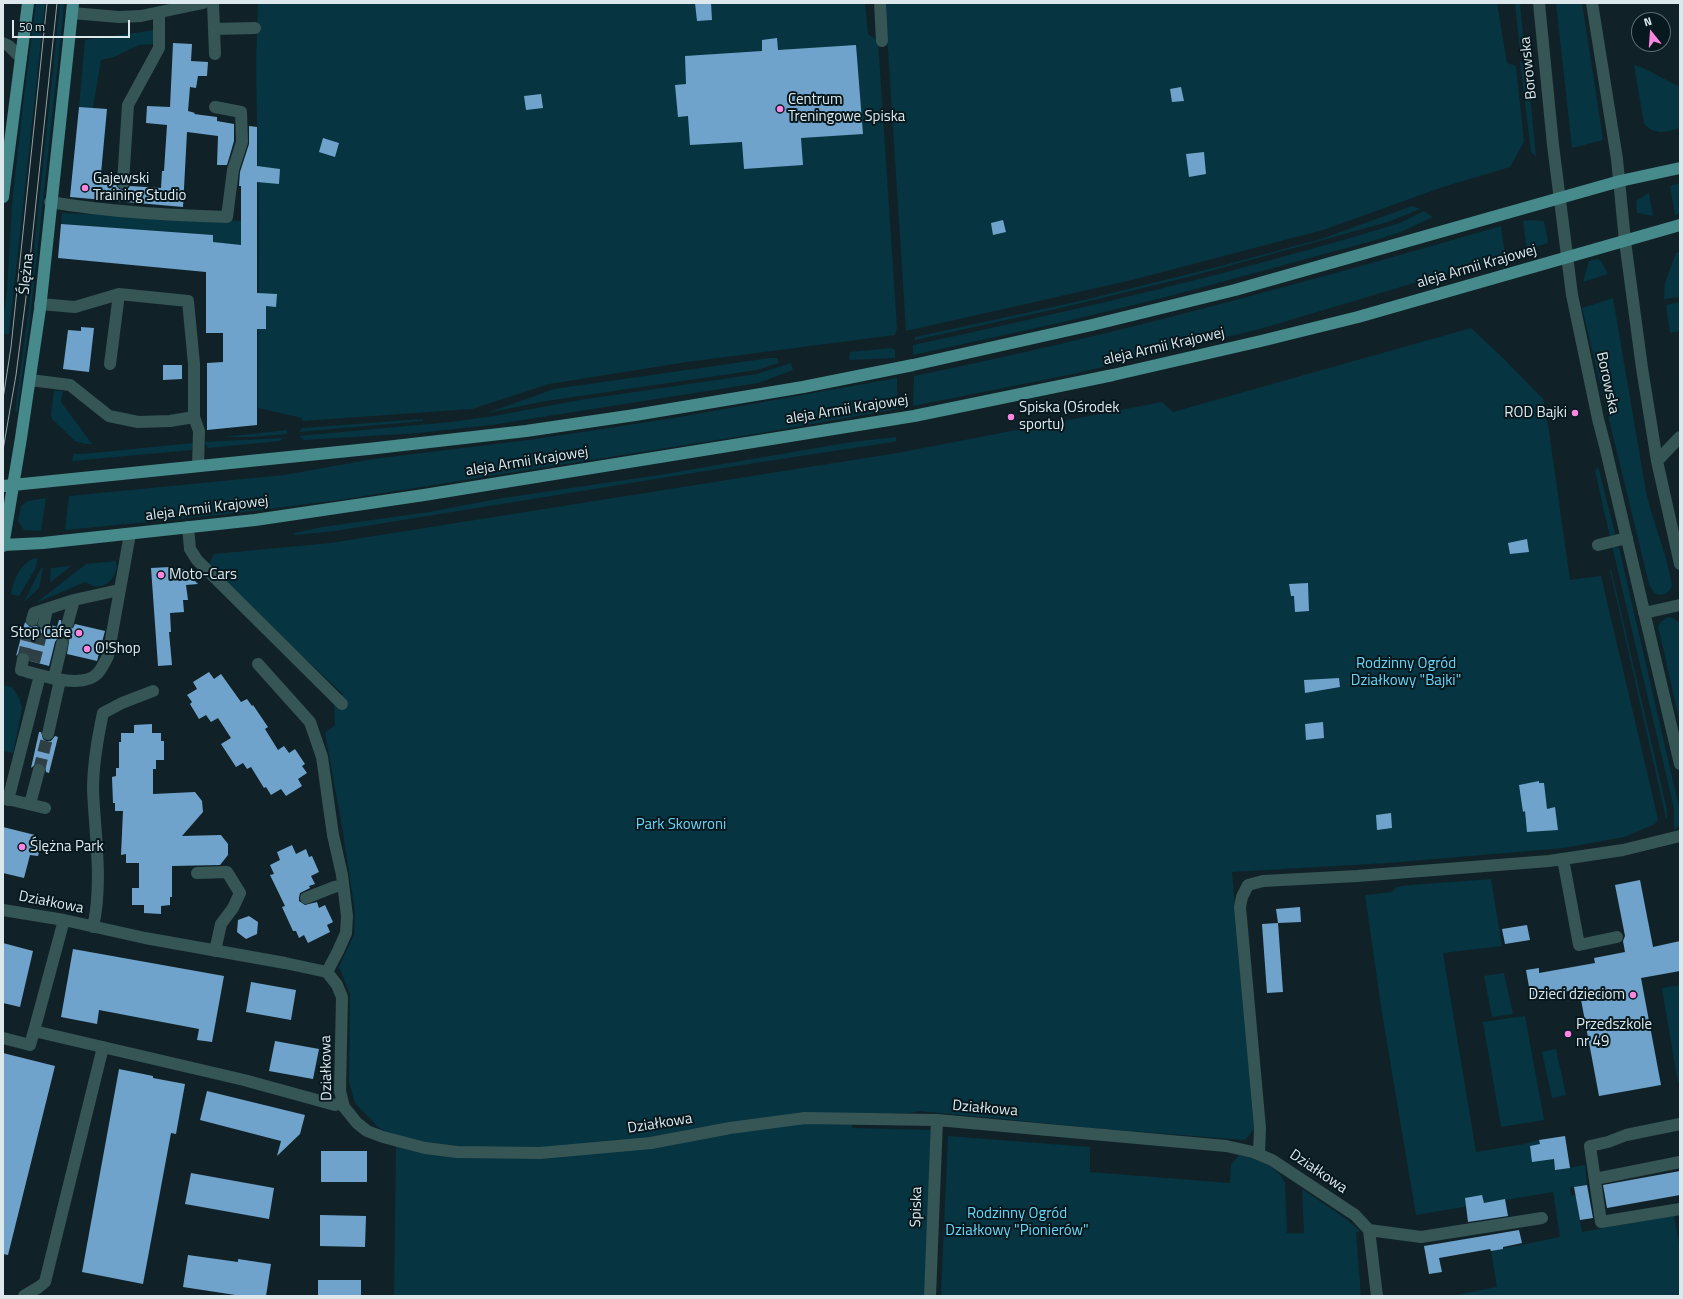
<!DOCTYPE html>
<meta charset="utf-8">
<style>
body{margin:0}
#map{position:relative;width:1683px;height:1299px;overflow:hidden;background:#102228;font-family:"Titillium Web",sans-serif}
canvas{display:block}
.frame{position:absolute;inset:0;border:4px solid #dde8ec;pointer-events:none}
.north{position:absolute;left:1631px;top:12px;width:40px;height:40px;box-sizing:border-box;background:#07191f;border:1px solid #5d6c71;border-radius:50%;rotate:343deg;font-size:11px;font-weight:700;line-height:16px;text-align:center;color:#dde8ec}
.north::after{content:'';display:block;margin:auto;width:14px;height:18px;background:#fd86e1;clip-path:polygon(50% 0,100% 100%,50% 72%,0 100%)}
.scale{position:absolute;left:12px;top:20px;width:118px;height:18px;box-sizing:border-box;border:2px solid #dde8ec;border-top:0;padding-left:5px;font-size:12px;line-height:14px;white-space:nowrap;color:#dde8ec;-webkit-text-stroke:3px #07191f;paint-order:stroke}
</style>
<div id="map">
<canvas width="1683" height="1299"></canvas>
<div class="frame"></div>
<div class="north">N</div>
<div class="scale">50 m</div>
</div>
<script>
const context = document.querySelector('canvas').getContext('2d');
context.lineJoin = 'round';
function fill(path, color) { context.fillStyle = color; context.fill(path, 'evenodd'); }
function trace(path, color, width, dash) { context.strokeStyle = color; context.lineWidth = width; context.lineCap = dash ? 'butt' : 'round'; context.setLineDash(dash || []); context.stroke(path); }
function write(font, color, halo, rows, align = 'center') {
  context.font = font + ' "Titillium Web",sans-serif'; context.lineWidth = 4; context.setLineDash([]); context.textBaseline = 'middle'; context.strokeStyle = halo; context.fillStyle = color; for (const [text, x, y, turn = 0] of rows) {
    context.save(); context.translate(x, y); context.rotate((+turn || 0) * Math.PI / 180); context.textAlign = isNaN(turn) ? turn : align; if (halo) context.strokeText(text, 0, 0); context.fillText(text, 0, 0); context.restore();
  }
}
fill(new Path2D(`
 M36,3h9l-36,331h-6v-13l4,-30 5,-87 11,-99z
 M60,3h4l-2,23 -32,293 -13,93 -2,-1 14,-103 8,-87z
 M258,3h607l3,31 10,7 19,287 -2,7 -208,27 -138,22 -77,25 -170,12v-3l-44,-10 1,-182 -3,-163z
 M885,3h612l10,60 9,3 8,76 -14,25 -67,20 -120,43 -191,50 -226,51z
 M1515,3h5l4,42 -4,6z
 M1556,3h26l20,129 1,8 -31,8z
 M155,30v14l-16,1 -25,12 -13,3 -8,48 -14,-1 6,-67z
 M1520,61l7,4 9,91 -5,-4z
 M1634,65l7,2 39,20v41c-14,4 -24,8 -36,-4z
 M1680,183v31l-5,1 -5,-29z
 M1649,193l4,23 -16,-3 -1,-12z
 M1412,206l8,3 -32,13 -196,54 -127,31 -150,33v-3l165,-36 137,-34 104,-28z
 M1424,211l9,6 -32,15 -25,8 -210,57 -107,26 -146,32v-10c164,-35 327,-73 487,-122z
 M62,213l179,8v26h-29l1,-12 -152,-11z
 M1531,220l13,1 4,20 -1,2 -20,7 -4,-29z
 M1501,226l4,30 -245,73 -187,45 -160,32 1,-30c198,-40 393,-94 587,-150z
 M1680,252v45l-16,2 1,-16 11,-30z
 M1597,259l4,2 7,13 -25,8 6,-21z
 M1613,298l33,194c7,32 21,61 26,94 -4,8 -9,11 -18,7l-5,-9 -67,-276z
 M1680,302v29l-10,2 -4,-28z
 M1471,328l33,31 34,35 5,4 6,33 21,149 31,-4 57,243 -3,5 -31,13 -60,11 -176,15 -156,9 22,257 -9,11 -141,-11 -184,-18 -10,2h-58v15l79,2 -6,166h-531l2,-147 -4,-14 -14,-8 -23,-24 -6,-21 1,-88 -11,-27 15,-32 1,-23 -12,-80 -18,-99 10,-8 -1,-22 9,-9 -88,-82 -46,-48 5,-10 116,-11 567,-90 265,-51 11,10z
 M892,348l3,2v8l-46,2 1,-8z
 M770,358h7l2,5 -22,7 -211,31 -59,12 67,-24z
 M791,363l2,7 -35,13 -267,42 -72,8 -115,7 -5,-4 151,-14 44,-6 86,-16 177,-26z
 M897,378v31l-130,23 -428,68 -111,14 -163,16 4,-34 215,-21 89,-16 156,-19 145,-22z
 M54,391h9l-2,11 31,42h-7l-10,-3 -23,-22 -1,-5z
 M422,419l1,2 -124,11 3,-4z
 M287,430v4l-34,3h-30z
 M896,437v4l-3,1 -138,21 -420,68 -40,4v-2l27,-6 107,-15 68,-13 168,-25 186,-32z
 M283,438l-3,3 -72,7 -4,-6z
 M193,443l-1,7 -120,11 2,-7h9z
 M1598,466l17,68 -5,3 -15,-66z
 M46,498l-5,33 -17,-1 -6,-9 3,-15 7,-5z
 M1612,546l7,2 61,263v14l-6,5v-22z
 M38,558l-3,11 -16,27 -8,-2c3,-15 10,-34 27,-36z
 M116,561c3,13 -8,28 -22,25 -3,-1 -7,-3 -9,-4l-49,21 50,-39z
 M71,566l-19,15 -2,1 1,-14z
 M41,568h2l-4,20 -15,14z
 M1611,569l56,241v8h-1l-56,-248z
 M1667,617l6,1 7,5v100l-22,-97 3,-4z
 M3,685l9,2 7,11 3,10 -9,45 -10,-2z
 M1491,879l11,67 -59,7 33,199 48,-8 15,-4 3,17 11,-1 2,14 30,-5 2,20 -17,3 1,8 5,-1 6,37 92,-17 6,34v47h-230l47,-9 -6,-36 69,-14 -7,-45 -137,23 -34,-202 -17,-118 27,-3 4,-5 15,-2z
 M1504,973l9,41 -21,3 -8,-41z
 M1680,985v97l-2,1 -16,-95z
 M1525,1016l19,104 -43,7 -18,-105z
 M1556,1049l10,46 -14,3 -10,-46z
 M948,1136l142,11v25l140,11 1,-18 8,-10 1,-1c17,6 39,12 45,29l2,50h17l-2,-44c20,14 40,25 58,42l-4,1 5,64h-420z`), '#063440');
fill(new Path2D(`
 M695,3h16l1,17 -15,1z
 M777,38l1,12 78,-5 7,89 -62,4 2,27 -59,4 -2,-27 -52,3 -2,-29 -10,1 -3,-32 11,-1 -1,-28 77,-5v-11z
 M173,43l19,1 -1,17 17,1 -1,14h-9l-2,12 -6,-1 -2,24 7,2 -1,1 23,3v4l17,3v17l-7,24h-10l1,-29 -31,-4 -4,75 -113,-10 9,-90 28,2 -7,75 16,1 3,4 3,1h5l3,-4 31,2 1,-17h2l3,-46 -21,-2 1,-17 23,1z
 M1181,87l3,14 -12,1 -2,-13z
 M541,94l2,14 -17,2 -2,-14z
 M249,126l8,1v39l23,3 -1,15 -22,-2v111l20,1 -1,13 -10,-1v23h-9v96l-50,5v-67l16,-1v-29h-17v-61l-148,-14 3,-34 152,11v7l28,3v-59h-2l1,-14 9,-28z
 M323,138l16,5 -4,14 -16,-5z
 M1204,152l2,22 -17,3 -3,-23z
 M1003,220l3,12 -13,3 -2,-12z
 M81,327l13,1 -5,44 -26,-3 5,-39 13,1z
 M163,365h19v14l-19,1z
 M1527,539l2,13 -19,2 -2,-11z
 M170,567l1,3 12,-1 15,15 -12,1 2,15h-5l1,12 -14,1 1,19h-2l3,33 -14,1 -7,-98z
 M1308,583l1,28 -14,1 -1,-16h-3l-2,-12z
 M59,620h2l1,7 4,2 7,-1 2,-4 30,7 -8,30 -30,-7 2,-12 -2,-3 -4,-2 -6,2 -2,3 -6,24 -19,-5v-5l-5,-4h-5l-4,4 9,-34 5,5 7,-1 2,3 7,1 5,-5 6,2z
 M209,672l5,7 7,-5 20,28 6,-3 5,7 1,-1 15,22 -3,2 13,21 6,-4 5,7 6,-4 10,15 -3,2 5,7 -9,6 4,7 -16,10 -5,-7 -10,6 -5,-8 -2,1 -13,-21 -4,2 -4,-6 -7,4 -15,-23 10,-6 -13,-20 -7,4 -5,-7 -7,4 -9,-15 2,-2 -5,-7 10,-6 -4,-7z
 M1339,678l1,9 -35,6 -1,-13z
 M1323,722l1,16 -18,2 -1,-16z
 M152,724v9h9v8h3v19h-8v9h-3v25l42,-2 7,9 1,11 -21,24 39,-1 7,9v11l-8,10 -48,1v31h-2v8l-9,1v8l-17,-1v-8h-12v-17h7v-25h-13v-9l-5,1 2,-44h-8v-8h-2l-1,-26 4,-1v-8h3v-26h2v-9h13v-8z
 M39,732h2l2,7 3,2h5l4,-5 3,1 -9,36 -3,-1 -1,-7 -4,-2h-4l-6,5z
 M1539,781v2h5l3,26 8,-2 3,23 -31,2 -2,-21 -2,1 -4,-27z
 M1391,813l1,15 -15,2 -1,-15z
 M3,827l32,8 -1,3 8,2 -4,16 -8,-1 -6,23 -21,-5z
 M292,845l4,9 10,-5 3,8 3,-1 7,16 -8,4 4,8 -6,2 1,2 -10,5 -1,4v4l6,4 12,-3 2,6 6,-3 8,17 -6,3 3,7 -22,11 -4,-8 -5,3 -3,-7h-3l-11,-24 3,-1 -15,-31 4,-1 -4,-9 10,-5 -3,-8z
 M1640,880l13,67 27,-6v30l-39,7 20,107 -62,11 -20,-107 -48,9 -5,-28 13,-2v5l56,-10 -1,-5 31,-6 -2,-11 2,-5 -10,-51z
 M1300,907l1,15 -23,1 -2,-14z
 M249,916l9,6 -1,12 -11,5 -9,-7 1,-12z
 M1278,923l5,69 -16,1 -5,-69z
 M1527,925l3,15 -25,4 -3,-15z
 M3,943l30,8 -13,56 -17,-4z
 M73,949l151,27 -12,66 -15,-2 2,-11 -100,-19 -2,14 -36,-7z
 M251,982l45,8 -5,30 -45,-8z
 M275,1041l44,8 -6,30 -44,-8z
 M3,1053l52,13 -47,189 -5,-1z
 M119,1069l34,7v2l32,6 -9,50 -5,-1 -28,151 -61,-12z
 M207,1091l98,24 -5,19 -23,22 4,-15 -81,-21z
 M1565,1136l5,32 -15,2 -1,-11 -22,3 -2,-16 10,-2 -1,-4z
 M321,1151h46v31h-46z
 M1680,1171v24l-73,13 -4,-23z
 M191,1173l83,15 -5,31 -84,-15z
 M1587,1185l6,33 -13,2 -6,-33z
 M1482,1195l2,8 21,-4 3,17 -40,6 -3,-24z
 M320,1215l46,1 -1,31 -45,-1z
 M1519,1230l3,13 -19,4v2l-12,2 -1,-2 -51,9 3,14 -13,2 -5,-28z
 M188,1255l50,7v-3l33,5 -5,32h-24l-59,-9z
 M318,1280h43v16h-43z`), '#70a3cb');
trace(new Path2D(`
 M62,644l6,-22
 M23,659l9,-39
 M34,662l10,-39
 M39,770l9,-36`), '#2f4045', 12, [12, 6]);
trace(new Path2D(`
 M213,3l2,51
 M880,3l2,38
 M1539,3l14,142 19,150 26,124 7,27 75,318
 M1592,3l25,156 8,82 17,127 15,93 23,103
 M72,13l47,4 22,-1 62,-13
 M214,29l41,-1
 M3,43l6,3 12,12
 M123,183l5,-78 31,-57v-35
 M50,202c59,10 118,13 177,15l6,-47 9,-28 -1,-30 -26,-5
 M40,304l35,3 44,-13 69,7 6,63v53l5,14 -1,35
 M110,364l9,-70
 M30,380l40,5 39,31 29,6 32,-1 24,-4
 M1657,461l23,-24
 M188,527l2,22 7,11 145,144
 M1598,545l29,-7
 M1644,613l36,-8
 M32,620l2,-7 40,-13 45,-10
 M68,622l6,-22
 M44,623l3,-14
 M23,659l-2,11c19,5 62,20 77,3 4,-5 7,-11 10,-17l22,-122
 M258,664l52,58 12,35 11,78 9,40 5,41 -1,17 -8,18 -11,21
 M54,678l8,-34
 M48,734l12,-54
 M3,798l42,10
 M8,800l32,-125
 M30,804l9,-34
 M1563,859l16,86 38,-8
 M197,873l30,-1 13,21 -7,15 -12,16 -6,27
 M306,898l28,-11 9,-2
 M3,910l61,10 81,18 140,25 42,9 10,13 5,12 -2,94 4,16 13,16 10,8 16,6 42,11 32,4 83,1 111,-10 79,-15 75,-10 132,2 289,26 27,6 19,8 83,55 14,15 8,66
 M93,927c10,-45 2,-91 0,-137 0,-23 5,-54 10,-77l19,-10 31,-12
 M34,1031l30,-111
 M3,1038l27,7 4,-14 210,49 91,25 7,-2
 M1680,1124l-54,11 -18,7 -18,4 11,76 79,-13
 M1259,1154l1,-26 -20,-221 2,-10 6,-12 15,-4 94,-5 192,-15 74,-11 57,-14
 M1595,1179l85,-17
 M1369,1230l52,7 121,-19
 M24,1296l15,-9 6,-5 58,-235
 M930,1296l7,-176`), '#365555', 12);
trace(new Path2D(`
 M3,197l25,-194
 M3,486l365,-37 158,-18 109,-16 168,-28 110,-22 179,-40 143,-35 385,-109 60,-13
 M3,545l40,-2 212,-23 169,-25 490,-79 199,-41 148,-34 97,-24 322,-92
 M3,546l18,-108 19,-129 33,-306`), '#478a8b', 12);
trace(new Path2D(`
 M3,399l8,-52 36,-344
 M3,450l13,-75 10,-78 31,-294`), '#93a0a5', 1);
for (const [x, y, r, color] of [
 [780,109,4,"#fd86e1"],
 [85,188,4,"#fd86e1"],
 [1575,413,4,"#fd86e1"],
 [1011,417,4,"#fd86e1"],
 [161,575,4,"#fd86e1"],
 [79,633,4,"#fd86e1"],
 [87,649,4,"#fd86e1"],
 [22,847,4,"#fd86e1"],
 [1633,995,4,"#fd86e1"],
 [1568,1034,4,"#fd86e1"]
]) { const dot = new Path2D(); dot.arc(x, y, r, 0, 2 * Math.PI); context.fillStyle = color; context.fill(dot); trace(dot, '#07191f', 1.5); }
write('15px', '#dde8ec', '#07191f', [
 ["Borowska",1529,68,-96],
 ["aleja Armii Krajowej",1477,267,-16],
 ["Ślężna",27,274,-84],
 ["aleja Armii Krajowej",1164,347,-13],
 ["Borowska",1607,383,78],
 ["aleja Armii Krajowej",847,410,-9],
 ["aleja Armii Krajowej",527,462,-9],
 ["aleja Armii Krajowej",207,509,-7],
 ["Działkowa",51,903,11],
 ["Działkowa",327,1068,-91],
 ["Działkowa",985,1109,5],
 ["Działkowa",660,1124,-9],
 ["Działkowa",1318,1172,34],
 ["Spiska",917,1207,-88]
]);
write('15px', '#dde8ec', '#07191f', [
 ["Centrum",788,100],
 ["Treningowe Spiska",788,117],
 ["Gajewski",93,179],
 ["Training Studio",93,196],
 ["Spiska (Ośrodek",1019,408],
 ["sportu)",1019,425],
 ["ROD Bajki",1567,413,"right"],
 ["Moto-Cars",169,575],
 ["Stop Cafe",71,633,"right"],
 ["O!Shop",95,649],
 ["Ślężna Park",30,847],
 ["Dzieci dzieciom",1625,995,"right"],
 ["Przedszkole",1576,1025],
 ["nr 49",1576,1042]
], 'left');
write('15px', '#68d6f6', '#07191f', [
 ["Rodzinny Ogród",1406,664],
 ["Działkowy \"Bajki\"",1406,681],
 ["Park Skowroni",681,825],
 ["Rodzinny Ogród",1017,1214],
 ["Działkowy \"Pionierów\"",1017,1231]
]);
</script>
